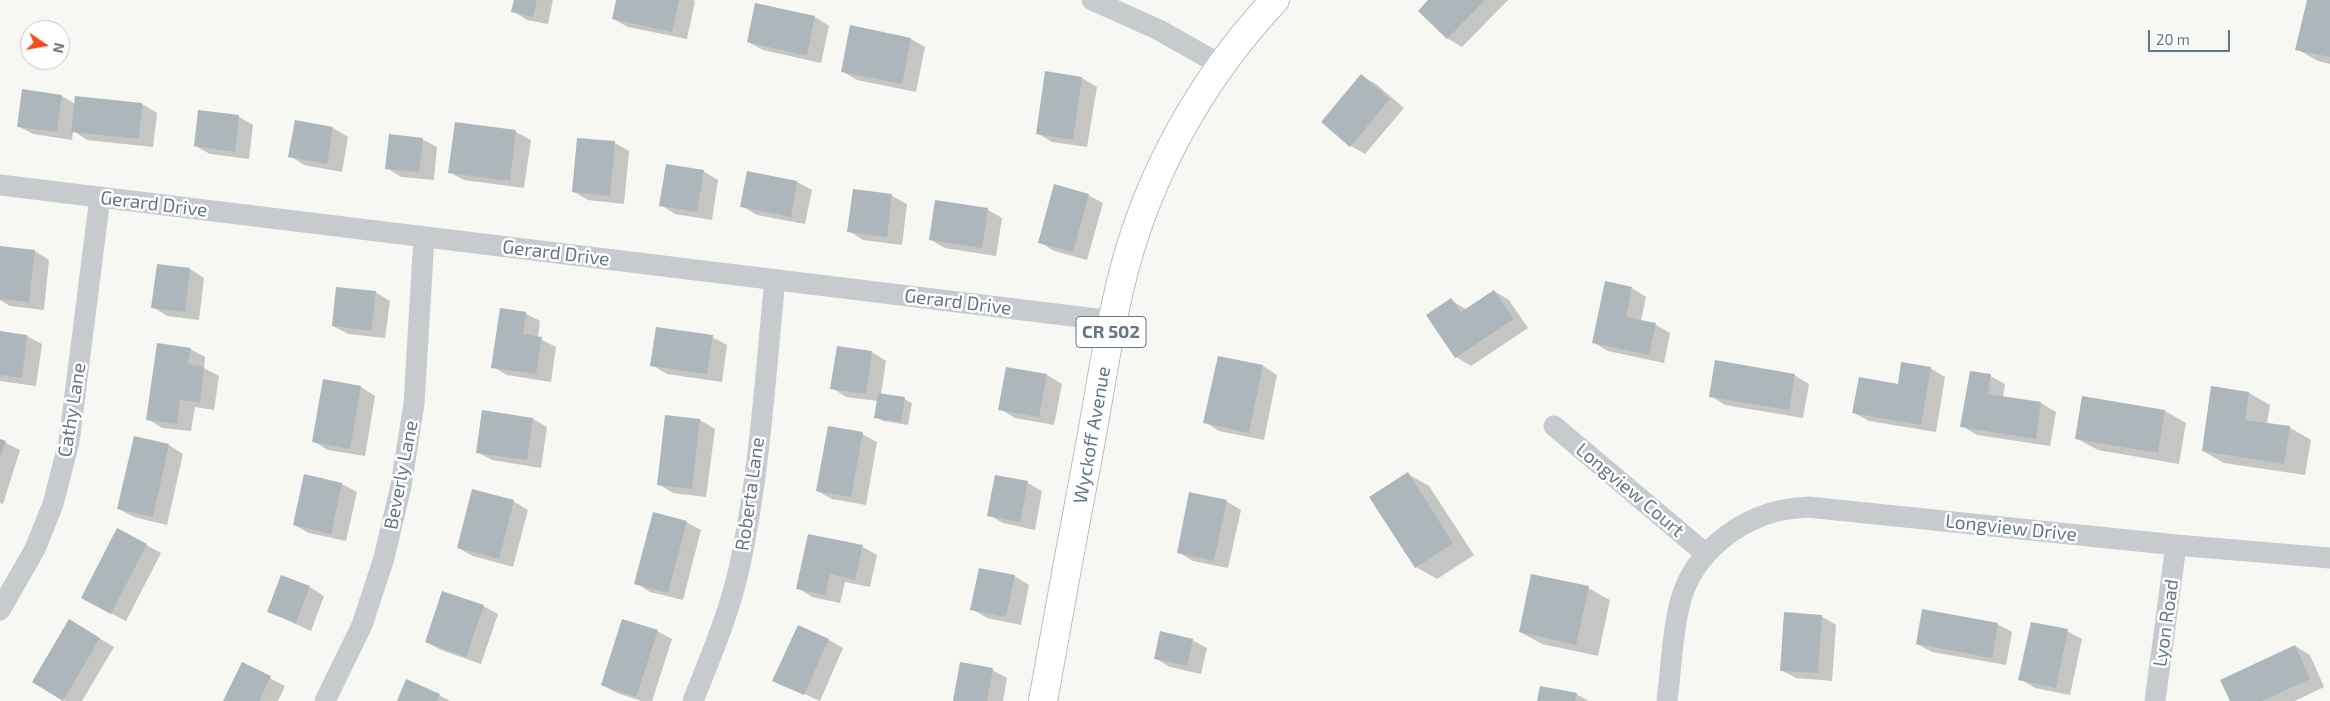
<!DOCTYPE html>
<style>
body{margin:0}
#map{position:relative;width:2330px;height:701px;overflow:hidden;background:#f7f7f4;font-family:"Exo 2",sans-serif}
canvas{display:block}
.north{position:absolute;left:20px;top:20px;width:50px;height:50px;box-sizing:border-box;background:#fff;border:1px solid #c1c9cf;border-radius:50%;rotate:102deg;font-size:14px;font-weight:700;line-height:20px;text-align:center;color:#647787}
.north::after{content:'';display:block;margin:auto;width:18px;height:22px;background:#ef4f1c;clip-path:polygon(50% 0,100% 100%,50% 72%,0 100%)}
.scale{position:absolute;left:2148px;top:30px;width:82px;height:22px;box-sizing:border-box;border:2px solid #647787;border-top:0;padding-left:6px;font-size:15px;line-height:18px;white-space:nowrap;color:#647787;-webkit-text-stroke:4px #fff;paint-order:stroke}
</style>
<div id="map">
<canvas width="2330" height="701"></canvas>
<div class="north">N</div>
<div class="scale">20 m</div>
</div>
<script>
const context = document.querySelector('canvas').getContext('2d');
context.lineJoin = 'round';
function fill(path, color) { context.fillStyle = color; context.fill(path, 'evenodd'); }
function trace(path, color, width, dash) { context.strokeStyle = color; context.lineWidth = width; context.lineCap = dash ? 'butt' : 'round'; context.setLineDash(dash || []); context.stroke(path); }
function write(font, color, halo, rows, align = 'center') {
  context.font = font + ' "Exo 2",sans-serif'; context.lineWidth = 5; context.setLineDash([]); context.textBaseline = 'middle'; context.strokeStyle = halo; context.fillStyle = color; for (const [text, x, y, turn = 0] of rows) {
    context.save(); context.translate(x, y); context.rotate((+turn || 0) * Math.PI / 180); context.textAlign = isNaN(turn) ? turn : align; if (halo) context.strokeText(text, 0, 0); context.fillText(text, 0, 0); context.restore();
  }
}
fill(new Path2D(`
 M515,0h38l-5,24 -21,-4 -14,-9z
 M617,0h76l2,1 -8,38 -59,-12 -15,-8z
 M1430,0h78l-46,47 -15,-9z
 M2308,0l22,1v63l-12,-3 -21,-12z
 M815,17l14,9 -8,37 -58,-13 -15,-8z
 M911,39l14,8 -9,45 -59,-12 -15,-9z
 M1046,73l36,5 15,9 -10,60 -35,-5 -15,-9z
 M1361,76l15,8 28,24 -39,46 -14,-8z
 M23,91l39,5 13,8 1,-7 66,7 15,9 -4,34 -66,-7 -14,-9 -1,9 -39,-6 -15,-8z
 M239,117l14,8 -4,34 -39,-5 -15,-8z
 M296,122l37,6 15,9 -6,35 -38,-7 -14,-9z
 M456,124l60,8 15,8 -7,48 -60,-8 -15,-8z
 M422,139l15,8 -3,33 -33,-3 -14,-9z
 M615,143l14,8 -5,53 -36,-4 -14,-8z
 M703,171l15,9 -6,40 -37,-6 -14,-9z
 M748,172l49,10 15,8 -7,34 -48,-9 -15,-9z
 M854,191l38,5 15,8 -5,41 -39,-5 -14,-9z
 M1088,195l15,8 -16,57 -33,-9 -14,-9z
 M988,210l14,8 -6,38 -51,-8 -14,-8z
 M35,251l14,9 -5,50 -34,-4 -10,-6v-44z
 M190,269l14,9 -5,42 -32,-4 -14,-9z
 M1632,288l14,9 -5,24 15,4 14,8 -6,30 -56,-12 -15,-9z
 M1494,291l15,9 19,28 -57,38 -15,-9 -5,-57 16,10z
 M375,292l15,9 -5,37 -37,-4 -15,-8z
 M525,313l15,8 -2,17 18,9 -5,35 -44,-7 -14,-8z
 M0,332l27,4 15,8 -6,42 -36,-5z
 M712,337l15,8 -5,37 -55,-8 -15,-9z
 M190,349l15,8 -1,11 15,8 -5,34 -19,-3 -4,24 -29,-3 -14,-9z
 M872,352l14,9 -5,34 23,4 8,4 -4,22 -25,-4 -7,-4 2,-16 -32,-4 -14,-9z
 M1219,357l44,9 14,9 -13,65 -45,-9 -14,-9z
 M1007,368l40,7 15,9 -8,41 -39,-7 -15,-9z
 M1930,368l15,9 -9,55 -67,-11 -15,-8z
 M1794,375l15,9 -6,34 -78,-13 -14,-9z
 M1990,376l15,8 -2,13 38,6 15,9 -6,34 -73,-11 -15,-9z
 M361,387l14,9 -10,60 -37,-6 -15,-9z
 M2249,393l21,12 -3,19 22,3 22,13 -6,35 -81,-12 -21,-12z
 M2165,411l21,12 -7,41 -81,-14 -22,-12z
 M666,416l34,4 15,9 -9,68 -33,-4 -15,-9z
 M533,419l14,8 -6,41 -49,-8 -15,-8z
 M862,434l15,8 -11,63 -34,-6 -15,-8z
 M0,440l20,10 -17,54 -3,-1z
 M169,445l14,9 -16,71 -33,-8 -15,-8z
 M1408,474l21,12 45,69 -37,24 -21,-12z
 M305,476l37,8 15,8 -11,49 -37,-8 -15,-8z
 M1028,483l14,8 -7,39 -32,-7 -14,-8z
 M513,501l15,9 -15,57 -40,-11 -15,-8z
 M1226,501l15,9 -13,58 -35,-7 -15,-9z
 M686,522l15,8 -18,70 -33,-8 -14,-9z
 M146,545l15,8 -35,68 -29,-15z
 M863,547l14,8 -7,32 -25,-5 -5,21 -28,-6 -14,-9z
 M1014,576l15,9 -8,40 -34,-7 -15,-9z
 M310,587l14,9 -13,35 -42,-19z
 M1588,588l22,12 -12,56 -56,-12 -22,-12z
 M483,606l15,8 -17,50 -40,-14 -15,-8z
 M1821,616l15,9 -4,56 -36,-3 -15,-8z
 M70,621l44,26 -32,54h-16l-33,-20z
 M1997,624l15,8 -6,33 -74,-13 -15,-8z
 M657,631l15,8 -20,62h-11l-24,-8 -15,-8z
 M2067,631l15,8 -12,56 -35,-7 -15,-9z
 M829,640l14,8 -23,53 -46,-21z
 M1192,640l15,8 -6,26 -31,-7 -15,-9z
 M2295,646l15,9 14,32 -29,14h-64z
 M243,664l42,22 -7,15h-53z
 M992,670l15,8 -4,23h-49z
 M1576,694l13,7h-50z
 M439,695l11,6h-52z`), '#0003');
fill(new Path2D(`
 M514,0h23l-4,17 -22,-5z
 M616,0h63l-7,32 -60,-13z
 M1428,0h57l-38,39 -29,-28z
 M2307,0h23v57l-35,-7z
 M755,3l60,13 -8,40 -60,-14z
 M850,25l61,13 -9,46 -61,-12z
 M1045,71l37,6 -9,63 -37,-6z
 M1361,74l29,25 -40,48 -29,-25z
 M22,89l40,6 -5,37 -40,-5z
 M75,96l67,7 -3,36 -68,-7z
 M198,110l41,5 -4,37 -41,-6z
 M295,120l38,7 -6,37 -39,-7z
 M455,122l61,8 -6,51 -62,-8z
 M389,134l34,4 -4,34 -34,-3z
 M577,138l38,3 -5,55 -38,-4z
 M666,164l38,6 -7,42 -38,-6z
 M747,171l50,10 -6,36 -51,-10z
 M1054,184l35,10 -16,58 -35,-9z
 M853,189l39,5 -5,43 -40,-5z
 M935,200l53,8 -6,40 -53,-8z
 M0,246l35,4 -6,52 -29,-3z
 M157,264l33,4 -5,44 -34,-4z
 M1605,281l27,6 -6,30 30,6 -7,32 -57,-12z
 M336,287l40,4 -5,40 -39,-5z
 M1494,290l20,29 -59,39 -29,-43 25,-17 10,14z
 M500,308l26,4 -3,22 19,3 -6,37 -45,-6z
 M656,327l57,8 -6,39 -57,-8z
 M0,331l27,4 -5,43 -22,-3z
 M157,343l34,5 -3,16 16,3 -4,35 -20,-2 -3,24 -31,-4z
 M837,346l35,5 -6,43 -36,-5z
 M1218,356l45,9 -14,68 -46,-10z
 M1715,360l80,14 -6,36 -80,-13z
 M1901,362l30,5 -10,58 -69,-12 7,-36 39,7z
 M1006,367l41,7 -8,43 -41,-7z
 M1970,371l21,3 -3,20 53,8 -5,37 -76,-12z
 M323,379l38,7 -11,63 -38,-7z
 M2211,386l38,6 -4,28 45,6 -6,38 -82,-13z
 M878,393l27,4 -4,25 -27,-4z
 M2082,396l83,14 -7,43 -83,-14z
 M482,410l51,8 -6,42 -51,-7z
 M665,415l35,4 -8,70 -35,-4z
 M828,426l35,6 -12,65 -35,-6z
 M134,436l35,8 -16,73 -36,-8z
 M0,439l6,2 -6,17z
 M1408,472l45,71 -38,25 -46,-71z
 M304,474l38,9 -11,51 -38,-9z
 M995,475l33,6 -8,41 -33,-6z
 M472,489l42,11 -15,59 -42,-11z
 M1189,492l38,8 -13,61 -37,-8z
 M653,512l34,9 -19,72 -34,-9z
 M117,528l30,16 -36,70 -30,-16z
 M808,534l55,11 -8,35 -25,-6 -5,21 -29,-6z
 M979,568l36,7 -9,42 -36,-7z
 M1531,574l58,12 -13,59 -57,-13z
 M281,575l29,11 -14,37 -29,-11z
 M442,591l42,14 -18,52 -41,-15z
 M1922,609l76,14 -6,35 -76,-14z
 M1784,612l38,3 -4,58 -38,-2z
 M69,619l31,19 -37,63 -31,-19z
 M622,619l36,11 -22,67 -35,-12z
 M2031,622l37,7 -12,59 -38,-8z
 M798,625l31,14 -25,56 -32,-14z
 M1160,631l33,8 -6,27 -33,-7z
 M2295,645l15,34 -48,22h-32l-10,-21z
 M242,662l29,14 -12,25h-36z
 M960,662l33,6 -6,33h-34z
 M406,679l34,15 -4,7h-39z
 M1540,686l37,7 -2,8h-38z`), '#adb6bb');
const primary = new Path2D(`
 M1043,701c15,-85 31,-171 47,-256 12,-65 21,-132 40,-196 28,-92 79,-179 145,-249`);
trace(primary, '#babec2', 30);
trace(new Path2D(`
 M1092,0l67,30 62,35
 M0,185l1113,136
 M1554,426l152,128
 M0,610l35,-61 18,-45 16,-62 31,-245
 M325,701l37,-76 22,-67 17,-72 13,-82 10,-167
 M693,701c17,-43 36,-87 46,-132 21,-95 26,-193 36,-289
 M1667,701c4,-31 5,-64 12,-94 10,-47 50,-82 95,-95 11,-3 23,-4 34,-5l368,38 154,13
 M2155,701l21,-156`), '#c7cbce', 21);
trace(primary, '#fff', 28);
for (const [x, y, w] of [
 [1111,332,70]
]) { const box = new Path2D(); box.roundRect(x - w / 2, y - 15.5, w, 31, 4); context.fillStyle = '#fff'; context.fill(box); trace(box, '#647787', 1); }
write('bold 18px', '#647787', null, [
 ["CR 502",1111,332]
]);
write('19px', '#647787', '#fff', [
 ["Gerard Drive",154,204,7],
 ["Gerard Drive",556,253,7],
 ["Gerard Drive",958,302,7],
 ["Cathy Lane",72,410,-81],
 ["Wyckoff Avenue",1092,435,-80],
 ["Beverly Lane",401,475,-79],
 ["Longview Court",1630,490,40],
 ["Roberta Lane",750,494,-82],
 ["Longview Drive",2011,528,6],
 ["Lyon Road",2166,623,-82]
]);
</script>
